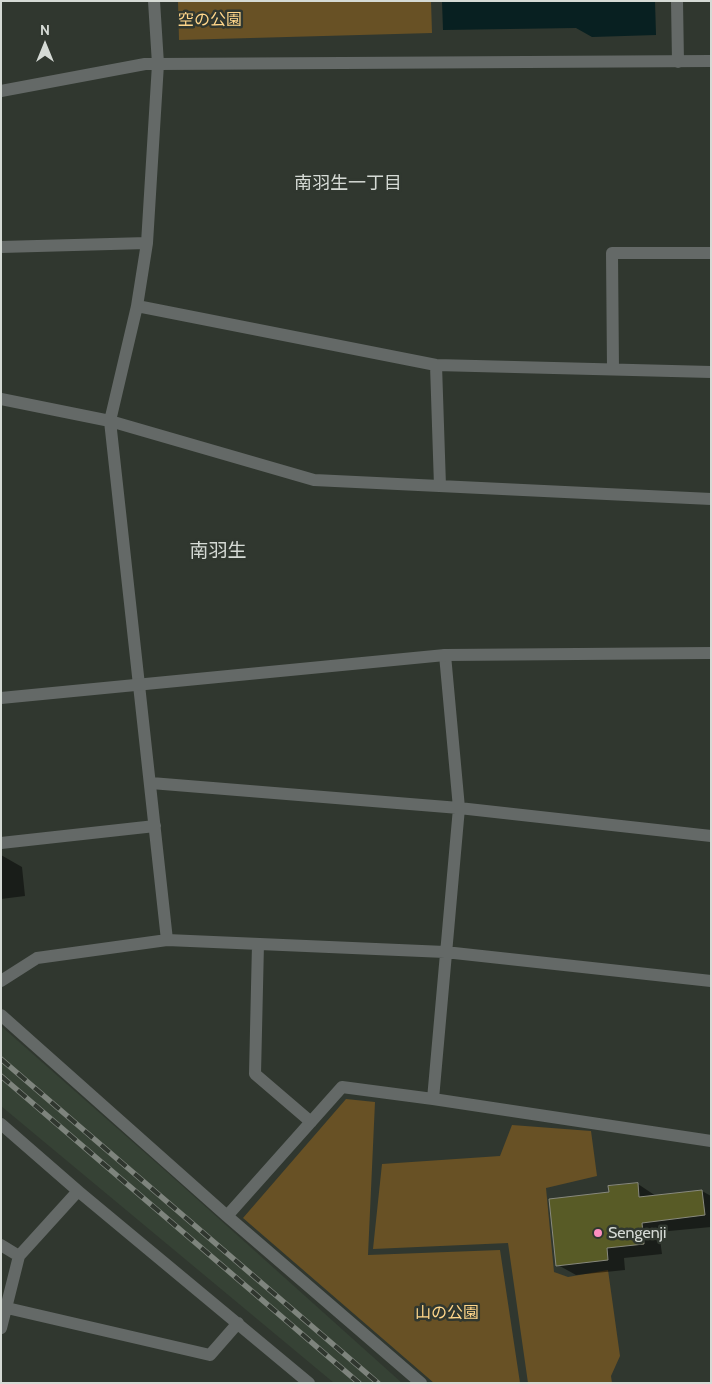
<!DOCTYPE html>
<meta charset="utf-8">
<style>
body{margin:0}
#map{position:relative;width:712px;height:1384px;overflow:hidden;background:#30372f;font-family:Cabin,sans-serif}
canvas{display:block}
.frame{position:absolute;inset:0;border:2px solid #d5dad5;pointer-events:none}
.north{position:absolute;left:20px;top:20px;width:50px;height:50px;-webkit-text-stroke:4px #30372f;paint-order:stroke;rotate:0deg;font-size:14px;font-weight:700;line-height:20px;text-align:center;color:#d5dad5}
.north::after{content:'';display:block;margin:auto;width:18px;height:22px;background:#d5dad5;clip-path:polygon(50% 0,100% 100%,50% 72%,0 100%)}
</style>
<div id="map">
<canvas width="712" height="1384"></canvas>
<div class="frame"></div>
<div class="north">N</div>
</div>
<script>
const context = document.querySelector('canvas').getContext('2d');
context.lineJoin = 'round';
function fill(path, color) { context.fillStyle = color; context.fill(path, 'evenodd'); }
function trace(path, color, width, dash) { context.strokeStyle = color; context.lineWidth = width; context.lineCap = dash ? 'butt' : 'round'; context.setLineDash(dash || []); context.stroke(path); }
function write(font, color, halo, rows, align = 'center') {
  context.font = font + ' Cabin,"Noto Sans JP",sans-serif'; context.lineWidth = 5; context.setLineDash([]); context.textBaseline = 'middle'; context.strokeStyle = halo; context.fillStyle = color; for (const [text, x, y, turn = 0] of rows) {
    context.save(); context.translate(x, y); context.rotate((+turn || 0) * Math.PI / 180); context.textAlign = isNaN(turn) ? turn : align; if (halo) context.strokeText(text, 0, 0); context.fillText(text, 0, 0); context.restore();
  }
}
fill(new Path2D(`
 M1,1026l167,147 234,210h-68l-333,-277z`), '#364235');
fill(new Path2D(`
 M178,1h253l1,32 -253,7z
 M346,1099l29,3 -7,153 132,-5 20,133h-86l-191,-165z
 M512,1125l79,6 6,45 -51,12 8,84 14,5 40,-7 12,86 -9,20 1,7h-84l-20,-140 -135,6 9,-85 118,-8z`), '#685125');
fill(new Path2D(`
 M442,1h213l1,34 -64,2 -16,-9 -133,2z`), '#082021');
fill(new Path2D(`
 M1,855l21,12 3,29 -24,3z
 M638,1184l18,12 46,-5 9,5v31l-52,5 3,22 -38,4 1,12 -49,5 -18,-10 52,-72z`), '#0007');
const building = new Path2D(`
 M638,1183l1,14 63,-7 3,25 -63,8 2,21 -37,4 1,12 -52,6 -7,-67 60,-7 -1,-6z`);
fill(building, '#585b26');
trace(building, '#88897d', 1);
trace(new Path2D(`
 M677,1l1,61
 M1,91l144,-27h13l-4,-63
 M1,247l146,-4
 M137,306l299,59 275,7
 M436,365l4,121
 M613,369l-1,-116h99
 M1,399l109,22 204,59 397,19
 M151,783l308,25 252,28
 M1,843l154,-17
 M167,940l-57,-519 27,-115 10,-63 11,-179 553,-3
 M258,944l-3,130 56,48
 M1,981l36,-23 130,-18 278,12 266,29
 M1,1015l226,201 194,167
 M433,1099l26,-291 -14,-153
 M1,1124l77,67 231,192
 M227,1216l115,-129 91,12 278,42
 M1,1245l18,11 59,-65
 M7,1308l203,47 28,-32
 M1,1328l18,-72`), '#646967', 12);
trace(new Path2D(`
 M1,698l444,-43 266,-2`), '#646967', 12);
const rail = new Path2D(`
 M1,1059l377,324
 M1,1076l358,307`);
trace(rail, '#7e847d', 5.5);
trace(rail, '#30372f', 4, [11]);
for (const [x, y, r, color] of [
 [598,1233,5,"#fd8ebf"]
]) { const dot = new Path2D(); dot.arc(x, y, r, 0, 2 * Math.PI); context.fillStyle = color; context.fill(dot); trace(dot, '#30372f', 2); }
write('16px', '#ffd68a', '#30372f', [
 ["空の公園",210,20],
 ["山の公園",447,1313]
]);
write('16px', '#d5dad5', '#30372f', [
 ["Sengenji",608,1233]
], 'left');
write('18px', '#d5dad5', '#30372f', [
 ["南羽生一丁目",348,184]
]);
write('19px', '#d5dad5', '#30372f', [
 ["南羽生",218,551]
]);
</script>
